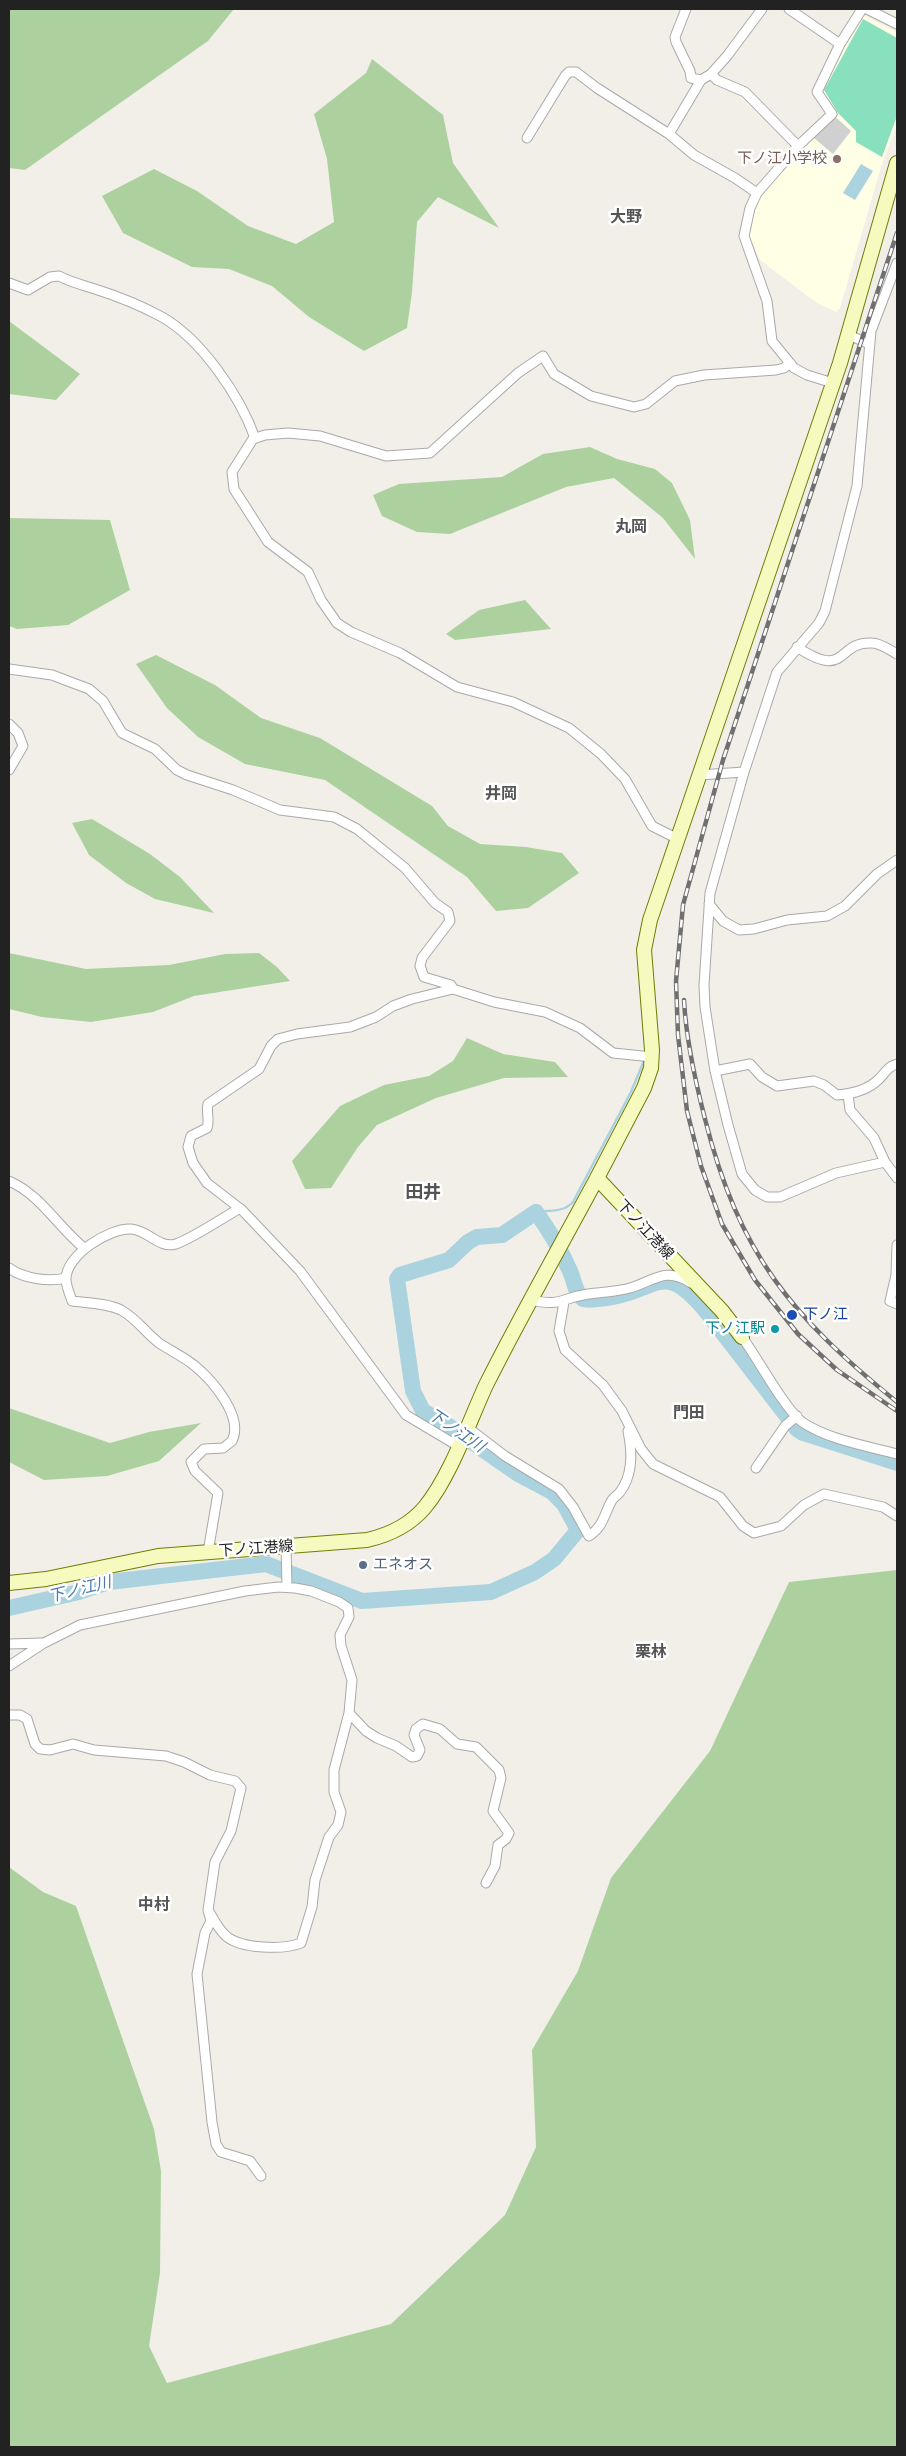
<!DOCTYPE html>
<meta charset="utf-8">
<style>
body{margin:0}
#map{position:relative;width:906px;height:2456px;overflow:hidden;background:#f2efe9;font-family:Manrope,sans-serif}
canvas{display:block}
.frame{position:absolute;inset:0;border:10px solid #222;pointer-events:none}
</style>
<div id="map">
<canvas width="906" height="2456"></canvas>
<div class="frame"></div>
</div>
<script>
const context = document.querySelector('canvas').getContext('2d');
context.lineJoin = 'round';
function fill(path, color) { context.fillStyle = color; context.fill(path, 'evenodd'); }
function trace(path, color, width, dash) { context.strokeStyle = color; context.lineWidth = width; context.lineCap = dash ? 'butt' : 'round'; context.setLineDash(dash || []); context.stroke(path); }
function write(font, color, halo, rows, align = 'center') {
  context.font = font + ' Manrope,"Noto Sans JP",sans-serif'; context.lineWidth = 5; context.setLineDash([]); context.textBaseline = 'middle'; context.strokeStyle = halo; context.fillStyle = color; for (const [text, x, y, turn = 0] of rows) {
    context.save(); context.translate(x, y); context.rotate((+turn || 0) * Math.PI / 180); context.textAlign = isNaN(turn) ? turn : align; if (halo) context.strokeText(text, 0, 0); context.fillText(text, 0, 0); context.restore();
  }
}
fill(new Path2D(`
 M862,14l35,19v91l-15,40 -42,144 -4,4 -19,-9 -57,-43 -12,-28 7,-27 10,-17 48,-51 20,17 18,-23 -18,-16 -11,-19 -1,-6 11,-25z`), '#ffffe5');
fill(new Path2D(`
 M833,115l18,16 -18,23 -20,-17z`), '#d0d0d0');
fill(new Path2D(`
 M9,9h225l-26,32 -183,129 -16,-2z
 M372,59l71,56 10,48 46,65 -61,-31 -21,25 -5,70 -5,36 -43,23 -55,-34 -37,-31 -43,-17 -37,-2 -69,-34 -21,-37 52,-27 43,22 51,35 48,18 38,-22 -7,-63 -13,-45 52,-41z
 M9,321l71,53 -24,26 -47,-6z
 M590,447l27,12 38,10 17,14 18,37 5,39 -32,-41 -49,-40 -48,9 -116,47 -33,-2 -35,-16 -9,-21 26,-11 103,-7 41,-23z
 M9,518l101,2 20,70 -62,35 -51,4 -8,-3z
 M525,600l26,29 -96,11 -9,-6 33,-24z
 M156,655l59,30 46,33 59,20 112,68 16,20 32,18 46,3 36,6 17,20 -51,35 -32,3 -29,-34 -142,-97 -80,-16 -47,-27 -31,-29 -31,-44z
 M92,819l58,35 30,23 34,36 -59,-14 -29,-16 -37,-28 -17,-32z
 M9,953l77,16 83,-4 56,-11 34,-1 18,14 13,14 -96,15 -41,16 -62,10 -49,-5 -33,-8z
 M467,1038l36,16 52,8 13,15 -64,1 -68,20 -59,27 -19,22 -27,41 -26,1 -13,-28 48,-55 44,-21 45,-9 24,-15z
 M9,1408l101,35 39,-11 52,-9 -42,38 -52,15 -63,4 -35,-18z
 M897,1570v877h-888v-580l34,25 33,14 78,223 7,42 -1,102 -11,73 18,37 224,-59 114,-109 31,-68 -4,-97 46,-79 33,-93 99,-127 79,-169z`), '#add19e');
fill(new Path2D(`
 M863,19l34,19v78l-15,41 -26,-15v-11l-18,-18 -14,-23z`), '#88e0be');
fill(new Path2D(`
 M861,164l12,7 -18,29 -12,-7z`), '#aad3df');
trace(new Path2D(`
 M638,946l3,-14
 M536,1212c13,-2 27,1 37,-10l58,-110 14,-34`), '#aad3df', 2.5);
trace(new Path2D(`
 M9,1608l70,-16 30,-10 157,-18 96,37 129,-9 44,-20 19,-13 24,-29 -14,-26 -12,-12 -34,-18 -72,-50 -23,-13 -10,-20 -16,-112 3,-4 49,-15 19,-18 9,-5 25,-2 34,-23c13,18 25,38 34,59 5,11 4,20 13,28 8,2 16,0 24,-1 53,-7 54,-40 99,13l91,118 6,4 94,30`), '#aad3df', 16);
const street = new Path2D(`
 M686,9l-11,28 1,5 14,29 1,7 10,2
 M789,9l51,35
 M867,9l30,15
 M711,74l6,6 28,12 53,54
 M669,134l32,-54 10,-6 16,-18 35,-47
 M527,138l38,-62 4,-4h7l21,16 72,46 25,21 41,23 22,15
 M897,263l-26,68 -14,155 -32,125 -6,12 -42,49 -33,100 -34,121 -6,92 1,22 10,64 13,54 14,49 13,16 12,7h13l56,-24 49,-11 12,16
 M9,283l19,7 22,-13 9,-1c11,6 24,9 36,13 22,7 47,17 67,28 39,22 78,79 93,121
 M849,335l20,9
 M833,383l-26,-8 -13,-7 -22,-27 -5,-40 -23,-65 6,-28 7,-15 41,-47 34,-32 -15,-22 23,-48 22,-35
 M797,647c51,34 39,-6 75,-4 8,0 18,7 25,11
 M9,669l43,6 37,14 14,12 19,32 33,16 22,21 10,5 46,15 47,20 54,7 23,12 48,39 30,35 13,9 2,9 -28,37 -2,8 4,11 27,8 2,4
 M9,724l9,9 5,13 -14,24
 M699,775l45,-3
 M678,839l-26,-13 -27,-47 -24,-25 -32,-26 -56,-26 -56,-15 -57,-34 -49,-21 -14,-9 -16,-23 -13,-28 -40,-30 -34,-53 -2,-17 21,-33 12,-4 23,-2 32,3 66,20 44,-3 88,-80 25,-17 11,18 37,22 43,11 12,-3 29,-23 29,-6 72,-5 8,-2 6,-5
 M709,904l14,17 16,9 15,-1 33,-9 40,-4 18,-10 32,-32 20,-14
 M715,1071l35,-7 12,13 15,9 37,-5 10,4 13,10c15,-1 31,-5 42,-16 7,-7 8,-12 18,-15
 M848,1094l2,16 24,28 11,24
 M9,1181c32,14 48,45 75,67
 M897,1245l-1,30 -6,26 7,3
 M9,1268c15,11 40,14 57,10
 M531,1300c30,7 30,-2 57,-6 14,-2 28,-2 42,-6 24,-7 35,-22 61,-5
 M564,1302l-5,29 6,19 38,35 19,26 19,38 12,15 67,33 23,29 11,7 27,-7 23,-21 20,-11 59,13 14,9
 M742,1337c15,20 42,71 60,85 27,18 65,24 95,32
 M467,1427l38,29 54,33 14,18 16,29c15,-10 15,-22 23,-36 2,-3 6,-5 8,-8 13,-17 12,-42 8,-61
 M458,1446l-52,-31 -106,-144 -58,-61 -35,-27 -14,-20 -5,-16 3,-11 16,-8c3,-8 -1,-15 1,-24l51,-35 12,-23 7,-7 19,-5 53,-7 26,-10 17,-11 19,-7 41,-10 41,13 51,10 35,16 33,25 39,4
 M756,1468l29,-42 12,-10
 M286,1546l1,41
 M208,1552l10,-59 -23,-22 -4,-9 13,-13 19,-1 9,-7c12,-24 -19,-60 -37,-75 -11,-9 -24,-15 -36,-23 -13,-10 -23,-25 -38,-33 -15,-7 -33,-7 -49,-9 -2,-6 -6,-15 -6,-22 0,-24 43,-51 65,-50 17,1 28,20 45,15 17,-6 47,-26 64,-36
 M9,1644l33,-1
 M9,1666l35,-23 36,-18 165,-34 33,-4 17,1 16,3 28,11 9,6 1,9 -9,18 1,11 11,34 -3,33 -15,57v22l7,20 -3,13 -9,12 -14,43 -3,27 -11,36c-17,7 -60,6 -75,-7 -8,-7 -13,-18 -18,-26
 M349,1713l17,18 11,7 19,8 16,11 5,-1 3,-6 -6,-15 2,-6 7,-5 17,5 17,15 19,3 23,23 2,8 -8,33 16,22 -3,6 -8,6 -3,21 -9,17
 M9,1715h11l7,4 8,25 5,5 10,1 23,-6 21,6 72,6 18,6 26,13 25,6 6,7 -10,43 -16,31 -7,48 3,11 -6,12 -8,41 15,148 4,22 5,8 29,9 11,15`);
const secondary = new Path2D(`
 M597,1178l47,-90 7,-20 1,-18 -8,-100 6,-30 190,-557 57,-200
 M9,1583l37,-4 112,-23 209,-16c22,-5 43,-15 58,-33 25,-30 44,-85 61,-122 35,-70 74,-138 111,-207l125,133 20,26`);
trace(street, '#a9a9a9', 11);
trace(secondary, '#707d05', 16);
trace(street, '#fff', 9);
trace(secondary, '#f7fabf', 14);
const rail = new Path2D(`
 M897,233l-174,527 -40,145 -7,76 2,54 9,76 14,55 21,58 33,56 43,54 39,36 60,41
 M684,1000c2,40 11,80 21,119 34,135 86,197 192,283`);
trace(rail, '#707070', 4.5);
trace(rail, '#fff', 2.5, [8]);
for (const [x, y, r, color] of [
 [837,159,5,"#8d6e63"],
 [792,1315,6,"#1a4fb4"],
 [775,1329,5,"#0f9aa8"],
 [363,1565,5,"#5c6f8a"]
]) { const dot = new Path2D(); dot.arc(x, y, r, 0, 2 * Math.PI); context.fillStyle = color; context.fill(dot); trace(dot, '#fff', 2); }
write('15px', '#785e54', '#fff', [
 ["下ノ江小学校",827,159]
], 'right');
write('15px', '#222', '#fff', [
 ["下ノ江港線",645,1230,47],
 ["下ノ江港線",256,1549,-4]
]);
write('15px', '#164399', '#fff', [
 ["下ノ江",803,1315]
], 'left');
write('15px', '#0d838f', '#fff', [
 ["下ノ江駅",765,1329]
], 'right');
write('15px', '#4e5e75', '#fff', [
 ["エネオス",373,1565]
], 'left');
write('bold 16px', '#555', '#fff', [
 ["大野",626,218],
 ["丸岡",631,528],
 ["井岡",501,795],
 ["門田",689,1414],
 ["栗林",651,1653],
 ["中村",154,1906]
]);
write('italic 16px', '#4a7aab', '#fff', [
 ["下ノ江川",456,1431,34],
 ["下ノ江川",80,1590,-14]
]);
write('bold 18px', '#555', '#fff', [
 ["田井",423,1193]
]);
</script>
